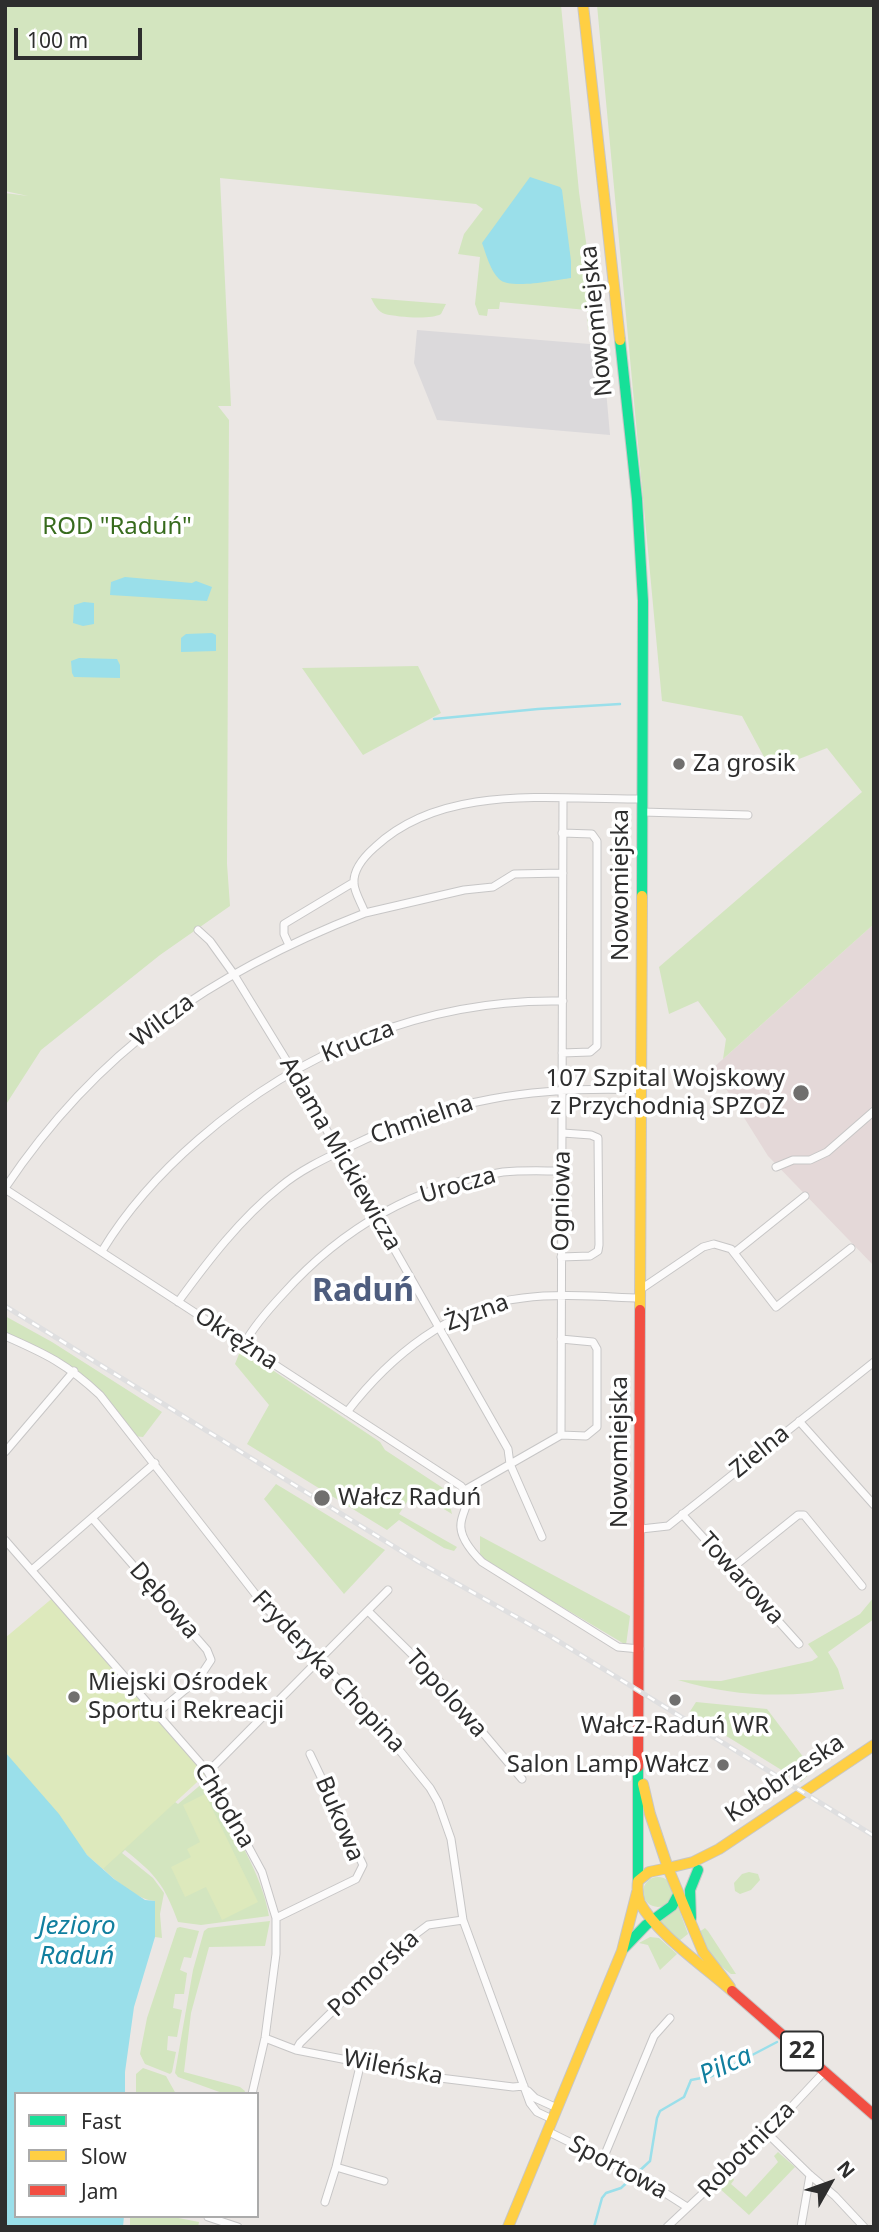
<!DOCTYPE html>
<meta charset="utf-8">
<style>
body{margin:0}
#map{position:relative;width:879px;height:2232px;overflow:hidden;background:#ebe7e4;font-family:"Noto Sans",sans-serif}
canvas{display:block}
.frame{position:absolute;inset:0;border:7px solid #2e2e2e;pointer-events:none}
.legend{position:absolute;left:14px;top:2092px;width:245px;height:126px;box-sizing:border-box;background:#fff;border:2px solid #ababab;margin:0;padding:9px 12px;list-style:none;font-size:21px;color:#2e2e2e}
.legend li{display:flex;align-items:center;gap:14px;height:35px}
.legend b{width:35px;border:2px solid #ababab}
.north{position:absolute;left:795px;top:2148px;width:70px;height:70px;-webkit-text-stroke:5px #fff;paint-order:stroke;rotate:50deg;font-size:19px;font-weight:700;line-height:28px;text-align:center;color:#2e2e2e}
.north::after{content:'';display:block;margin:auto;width:24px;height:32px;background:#2e2e2e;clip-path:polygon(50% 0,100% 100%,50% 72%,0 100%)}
.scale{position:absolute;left:14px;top:28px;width:128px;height:32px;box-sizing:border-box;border:4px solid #2e2e2e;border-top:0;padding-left:9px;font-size:21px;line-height:24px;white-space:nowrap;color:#2e2e2e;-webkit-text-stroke:5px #fff;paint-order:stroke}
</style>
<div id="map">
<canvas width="879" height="2232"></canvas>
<div class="frame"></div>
<ul class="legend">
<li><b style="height:9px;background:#16e098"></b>Fast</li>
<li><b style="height:9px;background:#ffcf43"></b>Slow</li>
<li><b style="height:9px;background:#f24e42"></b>Jam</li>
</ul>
<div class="north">N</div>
<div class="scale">100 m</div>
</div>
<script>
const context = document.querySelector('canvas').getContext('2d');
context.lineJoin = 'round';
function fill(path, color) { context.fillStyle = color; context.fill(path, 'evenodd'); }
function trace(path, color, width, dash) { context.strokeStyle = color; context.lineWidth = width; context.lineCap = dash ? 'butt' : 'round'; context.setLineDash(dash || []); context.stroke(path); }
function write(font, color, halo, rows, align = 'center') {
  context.font = font + ' "Noto Sans",sans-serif'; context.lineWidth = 7; context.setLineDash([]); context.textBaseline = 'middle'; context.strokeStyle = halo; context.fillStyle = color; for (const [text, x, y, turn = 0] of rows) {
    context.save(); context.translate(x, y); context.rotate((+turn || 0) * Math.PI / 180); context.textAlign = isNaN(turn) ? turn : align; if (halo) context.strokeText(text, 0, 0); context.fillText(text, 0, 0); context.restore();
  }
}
fill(new Path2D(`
 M417,330l185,15 8,90 -173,-15 -23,-57z`), '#dbd9db');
fill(new Path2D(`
 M874,924v342l-106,-110 -55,-88z`), '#e4d8d8');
fill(new Path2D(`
 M5,5h556l18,187 20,142 -11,-4 -1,-20 -87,-8 -1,7h-11l-1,7 -8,-1 -4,-11 5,-47 -22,-3 6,-20 19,-25 -7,-5 -256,-26 11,228h-13l11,14 -2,444 3,42 -70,49 -119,95 -36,56v-913l23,3 -23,-5z
 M597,5h277v919l-151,135 3,-20 -28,-38 -29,13 -10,-47 203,-175 -35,-44 -56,22 -29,-54 -80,-15z
 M371,298l75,6 -5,10c-10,6 -44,3 -56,0 -7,-2 -11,-10 -14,-16z
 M418,666l23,47 -78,42 -61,-87z
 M5,1316l47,26 110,70 -19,25 -9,-1 -60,-65 -69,-34z
 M241,1349l139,93 5,8 61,40 6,24 -38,-23 -15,23 58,33 -3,4 -10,-3 -45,-28 -12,10 -140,-86 22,-39 -34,-41z
 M276,1484l109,66 -41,44 -80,-95z
 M480,1536l150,80 -4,29 -146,-87z
 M874,1597v22l-46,33 10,17 6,20c-57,9 -111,8 -166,-9l43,1 91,-20 6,-4 -10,-13 52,-30z
 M696,1702l71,7 46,61 -12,12 -112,-69z
 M204,1782l6,5 5,8c19,37 47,79 54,121l-68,9 -23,-3c-14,-38 -22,-47 -53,-72l-3,3 31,25 11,15 -4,21 2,24 -7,-1v-36c-21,-1 -49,-29 -64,-44l84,-55 3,2z
 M749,1872l9,2 2,6 -9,10 -11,4 -5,-3 -1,-8 8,-9z
 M643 1892a15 15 0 1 1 30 0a15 15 0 1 1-30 0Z
 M678,1907l10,27 -9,7 -20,-18z
 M270,1921l-5,25 -56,1 -18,66 -7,59 56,15 5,4 -1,3h-19l-47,-17 -3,-4 18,-103 11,-39 4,-3z
 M180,1927l19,4 -8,27 -7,-1 -4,13 7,3 -3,21h-9l-2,14 9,2 -5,27 -9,-1 -1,14 9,2 -4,20 -2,2 -25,-10 -5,-10 7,-36 30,-90z
 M705,1928l3,3 28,43h-5c-16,-11 -24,-24 -32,-42z
 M650,1937l9,1 18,16 -17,16 -12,-25 -9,-2z
 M143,2068l23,8 10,18h-40v-20z
 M778,2152l17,15 -46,48 -30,-27 13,-13 2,5 -3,4 15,13 32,-35 -4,-6z
 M130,2216h38l31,6 -1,5h-68z`), '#d3e5bf');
fill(new Path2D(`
 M55,1596l153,176 -105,97 -16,-14 -82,-98v-119z
 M205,1794l53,108 -36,18 -16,-33 -21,10 -14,-30 20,-10 -4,-8 13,-7 -17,-37z`), '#dde9bc');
fill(new Path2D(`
 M530,177l30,10 2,3 9,71v17c-16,2 -61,12 -72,1 -9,-9 -13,-25 -17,-36z
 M125,577l67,6 4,-2 16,6 -5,14 -97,-6 1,-13z
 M84,602l10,1v21l-11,2 -10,-3 1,-18z
 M212,633l4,2v16l-35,1v-14l5,-4z
 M79,658l38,1 3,6v13l-46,-1 -2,-4 -1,-12z
 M5,1752l54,62 28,41 27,24 31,21 10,1v36l-21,70 -9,65v22h-109v122h108l-1,11h-118z`), '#9adfea');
trace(new Path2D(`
 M434,719l104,-10 82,-5
 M594,2227l8,-29 4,-5 15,-5 29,-27 7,-43 3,-7 24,-14 7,-17 21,-4 65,-34`), '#9adfea', 2.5);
const street = new Path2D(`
 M642,812l106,3
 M563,873l-49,1 -21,13 -29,3 -99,23c-3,-9 -11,-21 -11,-30 -1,-14 12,-28 21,-36 69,-65 180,-47 267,-48
 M198,930l12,11 23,32 60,98 215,378 2,15 32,73
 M289,945l-5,-11v-10l70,-42
 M562,1053l28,-1 7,-6v-205l-5,-7 -30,-1
 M776,1167l17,-7h17l17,-8 47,-41
 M5,1188c93,-139 206,-215 360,-275
 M5,1189l456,297c13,14 2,22 0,37 -2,14 12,30 21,39l136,85 22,2
 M102,1251c26,-43 59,-79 97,-112 101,-88 228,-141 364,-138
 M734,1253l71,-57
 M561,1257l29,-1 8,-5 1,-6 -1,-107 -7,-3 -28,-2
 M641,1289l62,-42 11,-3 17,5 45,58 75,-59
 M178,1302c30,-41 62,-83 102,-115 20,-17 46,-29 69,-40 98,-48 184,-61 293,-57
 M5,1336c41,18 62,28 95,59l167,214 91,90 72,89 8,14 13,37 12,81 67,183 7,9 15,7
 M244,1344c10,-18 25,-35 39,-50 59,-66 132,-108 220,-122 20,-2 40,-1 59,-1
 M347,1412c43,-56 104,-106 176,-114 38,-5 80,-1 118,0
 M799,1421l75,84
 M561,1435l2,-636
 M561,1435l25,1 11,-9v-78l-4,-7 -32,-3
 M5,1452l69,-81
 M465,1490l96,-55
 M682,1514l117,130
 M92,1518l115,132 4,10 -12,18 -42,35
 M641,1529l27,-3 206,-164
 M5,1540l203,232 54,100 14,46v36l-11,84 -13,56
 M732,1568l66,-53h6l58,71
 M32,1570l123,-107
 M368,1611l73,72 81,96
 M208,1772l180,-182
 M276,1918l80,-39 7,-14 -53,-111
 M265,2038l31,12 144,28 73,9 11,-1
 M296,2050l4,-7 96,-94 32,-24 35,-5
 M528,2091l7,7 22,10
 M547,2131l93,46 47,30
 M767,2133l43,42 25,21 29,31
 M603,2159l51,-123 16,-18
 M336,2167l48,14
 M325,2202l11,-35 25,-105
 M208,2217l30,10
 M667,2227l100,-94 58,-62
 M801,2227l9,-52`);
const fast = new Path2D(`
 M620,340l17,159 6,102 -1,295
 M638,1881v-114
 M691,1918l-1,-28 8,-20
 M624,1948l22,-23 26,-19 6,-11`);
const slow = new Path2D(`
 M583,5l37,335
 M640,1310l2,-414
 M643,1784l7,30 18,54 25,-6 26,-13 155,-104
 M730,1987l-27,-35 -35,-84 -19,4 -11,9c-1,8 -1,14 2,22 17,31 65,64 92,88
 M508,2227l114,-276 15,-59`);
const jam = new Path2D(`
 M638,1767l2,-457
 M732,1991l142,124`);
trace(street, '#c7c6c6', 9);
trace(fast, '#c7c6c6', 12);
trace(slow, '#c7c6c6', 12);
trace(jam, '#c7c6c6', 12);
trace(street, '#fcfbfb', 7);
trace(fast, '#16e098', 10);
trace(slow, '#ffcf43', 10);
trace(jam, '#f24e42', 10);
const rail = new Path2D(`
 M5,1306l414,256 131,74 324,200`);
trace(rail, '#dfdfe0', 5);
trace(rail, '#fff', 2.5, [8]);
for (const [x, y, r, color] of [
 [679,764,7,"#706f6e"],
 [801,1093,9,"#706f6e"],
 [322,1498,9,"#706f6e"],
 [74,1697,7,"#706f6e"],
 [675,1700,7,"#706f6e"],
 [723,1765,7,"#706f6e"]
]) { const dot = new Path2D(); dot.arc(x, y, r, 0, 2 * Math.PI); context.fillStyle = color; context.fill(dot); trace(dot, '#fff', 2.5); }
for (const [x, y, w] of [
 [802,2051,42]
]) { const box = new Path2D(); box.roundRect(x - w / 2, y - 19.5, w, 39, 5); context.fillStyle = '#fff'; context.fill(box); trace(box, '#2e2e2e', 2); }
write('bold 23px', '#2e2e2e', null, [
 ["22",802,2051]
]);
write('24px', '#2e2e2e', '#fff', [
 ["Nowomiejska",597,321,-96],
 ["Nowomiejska",621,885,-90],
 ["Wilcza",163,1021,-37],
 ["Krucza",358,1042,-22],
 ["Chmielna",422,1120,-19],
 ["Adama Mickiewicza",340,1154,60],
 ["Urocza",458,1186,-16],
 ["Ogniowa",562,1201,-89],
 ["Żyzna",477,1313,-20],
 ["Okrężna",236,1339,33],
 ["Nowomiejska",620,1452,-90],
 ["Zielna",760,1452,-39],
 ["Towarowa",741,1579,48],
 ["Dębowa",164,1601,49],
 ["Fryderyka Chopina",328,1672,47],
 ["Topolowa",446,1694,48],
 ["Kołobrzeska",785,1779,-34],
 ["Chłodna",224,1806,59],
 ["Bukowa",339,1819,67],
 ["Pomorska",374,1974,-43],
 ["Wileńska",393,2068,11],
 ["Robotnicza",747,2150,-45],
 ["Sportowa",618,2168,28]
]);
write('24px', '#376b1d', '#fff', [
 ["ROD \"Raduń\"",117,527]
]);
write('24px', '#2e2e2e', '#fff', [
 ["Za grosik",693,764],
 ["107 Szpital Wojskowy",785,1079,"right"],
 ["z Przychodnią SPZOZ",785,1107,"right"],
 ["Wałcz Raduń",338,1498],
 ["Miejski Ośrodek",88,1683],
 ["Sportu i Rekreacji",88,1711],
 ["Wałcz-Raduń WR",675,1726,"center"],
 ["Salon Lamp Wałcz",709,1765,"right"]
], 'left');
write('italic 26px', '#117f9f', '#fff', [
 ["Jezioro",77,1927],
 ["Raduń",77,1957],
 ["Pilca",726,2066,-25]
]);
write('bold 32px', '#4e5d7e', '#fff', [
 ["Raduń",363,1292]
]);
</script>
